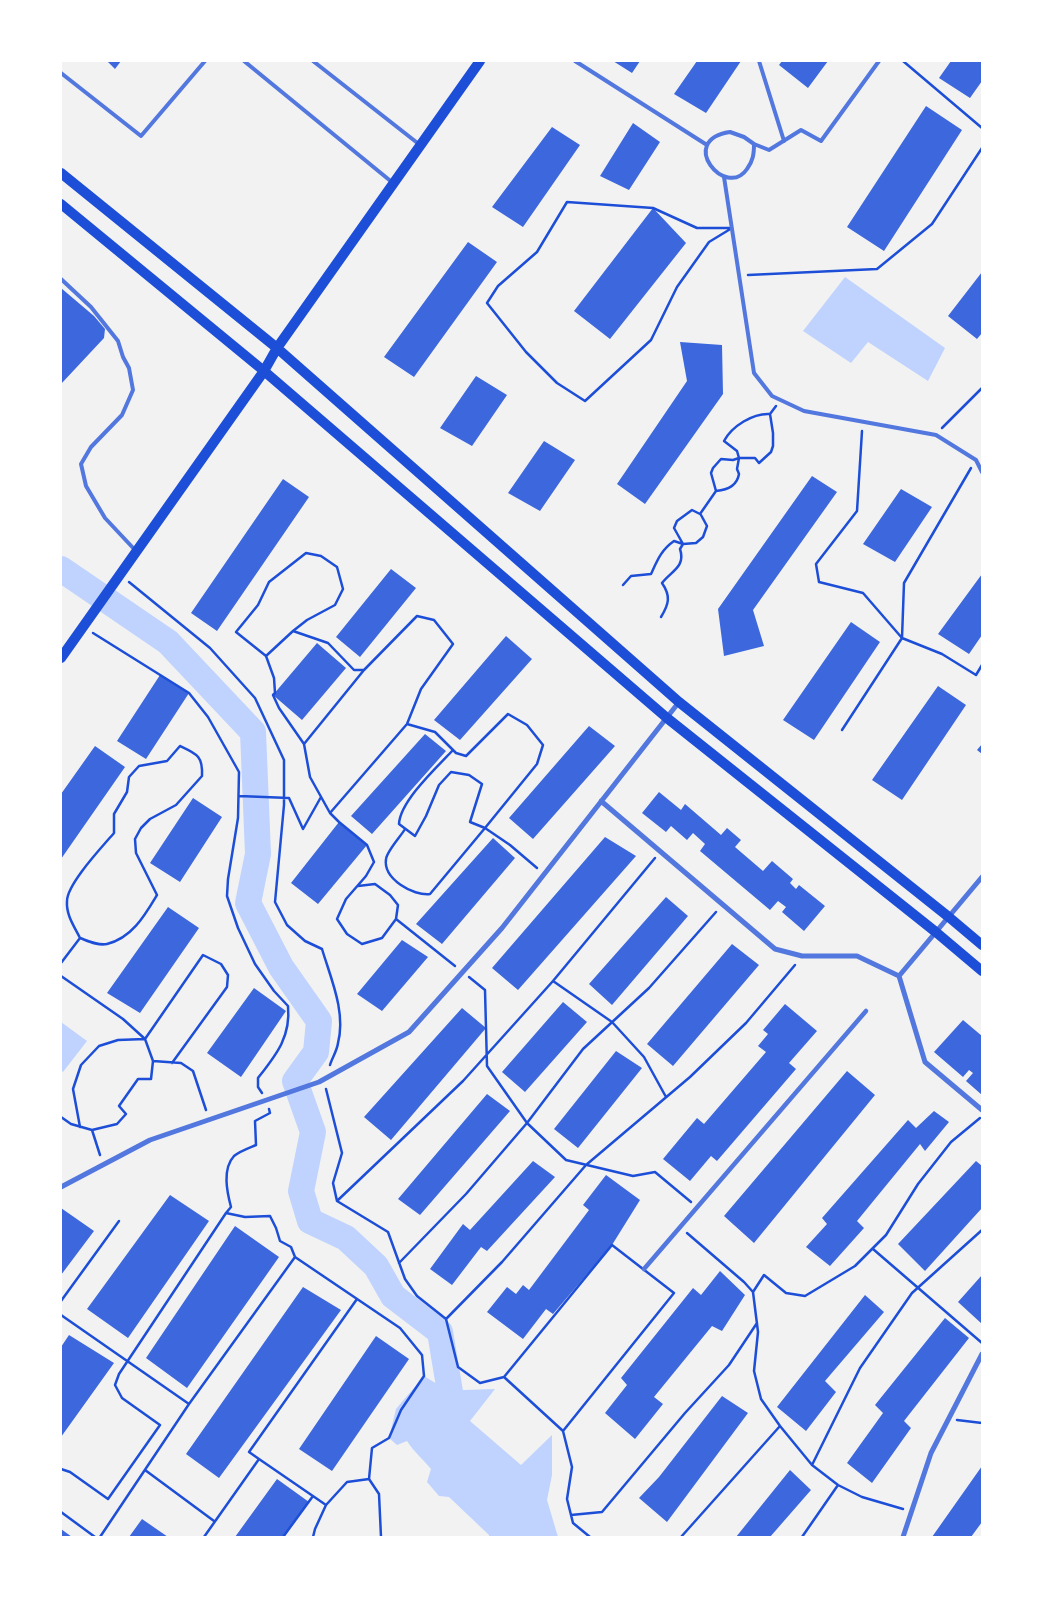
<!DOCTYPE html>
<style>
body{margin:0}
#map{position:relative;width:1043px;height:1598px;overflow:hidden;background:#f2f2f2;font-family:Arial,sans-serif}
canvas{display:block}
.frame{position:absolute;inset:0;border:62px solid #fff;pointer-events:none}
</style>
<div id="map">
<canvas width="1043" height="1598"></canvas>
<div class="frame"></div>
</div>
<script>
const context = document.querySelector('canvas').getContext('2d');
context.lineJoin = 'round';
function fill(path, color) { context.fillStyle = color; context.fill(path, 'evenodd'); }
function trace(path, color, width, dash) { context.strokeStyle = color; context.lineWidth = width; context.lineCap = dash ? 'butt' : 'round'; context.setLineDash(dash || []); context.stroke(path); }
fill(new Path2D(`
 M845,277l100,71 -17,33 -60,-39 -17,21 -48,-32z
 M61,1022l26,19 -24,31 -2,-2z
 M424,1376l18,11 22,3 31,-1 -25,32 51,44 31,-30v40l-5,25 11,37h-69v-2l-40,-38 -10,-1 -12,-14 4,-13c-9,-11 -16,-16 -24,-28l-10,4 -8,-7 7,-29z`), '#bfd3fe');
trace(new Path2D(`
 M61,569l107,73 85,90 5,122 -10,49 33,64 38,54 -3,31 -21,29 18,51 -12,59 9,30 36,17 30,28 17,30 47,36 10,60 -6,30`), '#bfd3fe', 26);
fill(new Path2D(`
 M107,61h14l-6,8z
 M613,61h27l-8,12z
 M697,61h44l-35,52 -32,-19z
 M782,61h46l-20,27 -29,-23z
 M951,61h31v20l-12,17 -31,-20z
 M926,106l36,24 -78,121 -37,-24z
 M633,123l27,19 -31,48 -29,-14z
 M552,127l28,18 -57,82 -31,-20z
 M653,208l33,35 -76,96 -36,-28z
 M468,242l29,20 -83,115 -30,-20z
 M982,272v61l-5,6 -29,-23z
 M61,288l33,28 11,13 -1,9 -43,46z
 M680,342l42,3 1,49 -78,110 -28,-20 70,-103z
 M476,376l31,19 -35,51 -32,-18z
 M544,441l31,19 -35,51 -32,-18z
 M812,476l25,16 -84,118 11,36 -40,10 -6,-47z
 M283,479l26,18 -92,134 -26,-18z
 M901,489l31,18 -37,55 -32,-18z
 M391,569l25,19 -56,69 -24,-20z
 M982,574v61l-13,19 -31,-20z
 M851,622l29,20 -66,98 -31,-20z
 M506,636l26,23 -72,81 -26,-20z
 M317,643l29,25 -44,52 -29,-25z
 M160,675l29,18 -43,66 -29,-18z
 M938,686l28,19 -64,95 -30,-20z
 M589,726l26,20 -82,93 -24,-21z
 M425,734l21,17 -74,83 -21,-18z
 M982,744v10l-5,-4z
 M95,746l30,21 -64,92v-65z
 M659,792l22,18 4,-6 36,31 6,-7 14,12 -6,7 28,24 9,-10 21,18 -3,4 6,6 3,-4 26,21 -21,25 -22,-19 4,-5 -8,-6 -8,9 -70,-59 5,-7 -12,-11 -6,7 -16,-14 -5,6 -24,-19z
 M193,798l29,19 -42,65 -30,-19z
 M339,822l28,23 -49,59 -27,-21z
 M605,837l31,19 -118,134 -26,-22z
 M493,838l22,20 -73,86 -26,-20z
 M666,897l22,19 -76,89 -23,-21z
 M168,907l31,21 -59,85 -33,-20z
 M402,940l26,17 -46,54 -25,-17z
 M732,944l27,21 -86,101 -26,-22z
 M254,988l32,23 -45,66 -34,-24z
 M563,1002l24,20 -62,70 -23,-20z
 M785,1004l32,27 -28,32 7,6 -79,92 -6,-5 -21,25 -27,-22 34,-41 7,6 62,-72 -8,-6 10,-12 -5,-4z
 M462,1008l24,20 -95,112 -27,-23z
 M963,1020l19,16v59l-16,-14 7,-8 -4,-3 -6,7 -29,-25z
 M616,1051l26,17 -64,80 -24,-19z
 M847,1071l28,24 -121,148 -30,-27z
 M487,1094l23,17 -90,104 -22,-16z
 M934,1111l15,11 -24,29 -5,-7 -63,77 7,7 -34,38 -24,-19 21,-23 -5,-6 86,-98 8,8z
 M533,1161l22,16 -68,74 -6,-4 -29,38 -22,-16 33,-45 7,6z
 M976,1161l6,5v42l-57,63 -27,-27z
 M606,1175l34,25 -28,45 -59,69 -7,-5 -23,30 -36,-27 20,-25 9,7 7,-9 6,5 60,-80 -6,-5z
 M170,1195l39,26 -81,117 -41,-29z
 M61,1208l33,23 -33,44z
 M235,1226l44,31 -92,131 -41,-30z
 M720,1271l25,24 -23,36 -10,-5 -58,71 9,7 -28,35 -30,-26 22,-28 -6,-7 72,-90 8,7z
 M982,1275v49l-24,-22z
 M303,1287l38,23 -122,168 -33,-24z
 M865,1295l19,17 -59,69 11,11 -30,39 -29,-24z
 M945,1318l24,20 -65,83 7,7 -39,55 -25,-20 36,-50 -8,-8z
 M69,1335l45,28 -53,74v-90z
 M376,1336l33,23 -77,112 -33,-22z
 M722,1396l26,17 -81,109 -28,-24 20,-21z
 M982,1466v56l-11,15h-39z
 M790,1470l21,20 -41,47h-34z
 M277,1479l32,23 -25,35h-49z
 M142,1519l26,18h-39z
 M61,1529l11,8h-11z`), '#3d67dc');
trace(new Path2D(`
 M903,61l79,67
 M567,202l86,6 44,20h35l-23,14 -32,45 -26,53 -66,61 -28,-18 -31,-31 -39,-49 11,-17 39,-34z
 M748,275l129,-6 55,-45 50,-76
 M942,428l40,-40
 M862,431l-5,80 -41,53 3,18 44,11 39,45 40,16 34,21 6,-10
 M716,491c12,-1 21,-5 23,-17l-2,-5 2,-11h16l4,5 12,-11 2,-6v-13l-3,-19
 M129,582l81,66 45,50 29,62v45l-9,97 12,23 18,16 17,8c9,30 24,63 16,94 -1,8 -6,15 -8,22
 M623,585l8,-9 20,-2c6,-13 10,-24 23,-33l9,3 -9,-16 3,-7 15,-11 8,4 16,-23 -5,-18 2,-5 8,-9 12,1 6,-2 -2,-7 -13,-10c8,-15 29,-28 46,-27l6,-8
 M661,617c8,-13 10,-21 1,-34 9,-12 24,-16 18,-34l3,-5 13,-1 7,-6 4,-11 -6,-11
 M293,631l-27,25 8,22 1,15 -2,2 6,13 25,36
 M93,633l96,60 19,24 31,55 -1,46 -10,61 -1,17 11,32 17,36 19,27 14,15c3,31 -12,49 -30,72v9l4,6
 M266,656l-30,-24 22,-27 11,-23 37,-29 15,3 16,11 6,22 -8,16 -28,15 -14,11 35,12 26,27h10l53,-54 17,4 19,24 -32,45 -14,35 -77,89 -20,-36 -6,-33 60,-74
 M407,724l28,8 21,21 10,3 42,-42 19,11 16,20 -6,19 -52,64 -15,-6 12,-38 -13,-9 -18,-3 -12,13 -13,31 -11,20 -16,-12c1,-23 38,-57 54,-74
 M842,730l60,-92 2,-55 67,-115
 M180,746c17,8 23,10 22,30l-26,29 -26,14 -9,9 -6,11 1,14 21,42c-12,20 -25,43 -50,49 -9,2 -19,-3 -27,-6 -6,-12 -14,-23 -13,-37 0,-17 35,-54 47,-68v-19l13,-22 2,-15 10,-11 28,-5z
 M239,796l50,2 14,31 18,-32
 M330,813l9,9 28,23 7,17 -8,14 -20,23 -9,20 10,15 15,10 20,-6 14,-19 2,-14 -8,-10 -15,-11 -17,2
 M405,829c-4,7 -18,22 -19,30 -3,20 27,37 44,35l55,-66 25,17 27,23
 M396,919l59,47
 M61,963l19,-25
 M61,976l62,43 22,20 8,22 -2,18h-13l-19,27 7,8 -9,10 -25,6 -21,-6 -10,-7
 M469,977l16,13 2,76 40,57 39,37 67,16 22,-4 36,30
 M553,981l59,41 32,35 22,40
 M153,1061l28,2 12,8 13,39
 M326,1089l16,64 -9,30 4,18 51,31 17,47 12,17 29,23 12,48 22,16 24,-6
 M80,1127l-7,-38 8,-24 18,-19 19,-6 27,-1 58,-84 18,9 7,11 -1,12 -55,76
 M92,1130l8,25
 M337,1201l126,-120 90,-100 102,-123
 M226,1213l5,-6c-4,-15 -9,-38 3,-51 6,-5 15,-8 22,-11l-1,-24 15,-8 -1,-4
 M687,1233l57,49 9,10 5,40 -4,39 7,28 19,27 32,39 26,20 24,12 41,12
 M612,1245l62,48 -111,138 -59,-54z
 M873,1249l109,94
 M399,1263l67,-69 61,-71 56,-74 66,-61 67,-76
 M753,1292l11,-17 22,18 19,3 50,-30 31,-31 32,-51 33,-42 29,-24
 M61,1301l58,-80
 M61,1315l128,89 -89,133
 M446,1319l56,-57 84,-97 104,-88 56,-54 49,-58
 M957,1420l25,3
 M563,1431l9,36 -5,32 6,24 17,14
 M259,1459l-10,-7 108,-153
 M812,1465l48,-97 52,-75 70,-63
 M61,1469l9,3 38,27 52,-74 -38,-27 -7,-13 4,-11 107,-161 19,4 25,-1 6,12 4,13 11,6 4,10 -106,147
 M145,1470l69,51
 M369,1479l10,15 2,43
 M61,1512l34,25
 M571,1515l31,-3 83,-99 44,-48 28,-42
 M204,1537l55,-78 67,46 21,-23 22,-3 3,-31 17,-10 12,-28 23,-34 -2,-21 -22,-27 -105,-71
 M283,1537l30,-41
 M313,1537l2,-8 11,-24
 M681,1537l99,-111
 M802,1537l36,-52`), '#1d4ed8', 2.5);
trace(new Path2D(`
 M244,61l149,122
 M313,61l107,84
 M575,61l132,84
 M759,61l25,80
 M61,73l80,63 64,-75
 M730,132l14,5 10,7c0,10 -1,17 -7,25 -21,31 -71,-29 -17,-37z
 M754,144l15,6 32,-20 20,11 58,-80
 M724,177l30,196 18,23 32,15 132,24 40,25 6,12
 M61,279l30,28 27,34 5,16 6,11 4,22 -11,25 -31,32 -10,17 5,22 19,32 30,32`), '#5277de', 4);
trace(new Path2D(`
 M644,1269l222,-258`), '#5277de', 4.5);
trace(new Path2D(`
 M601,801l174,148 27,7h55l42,20
 M982,877l-83,99 26,86 57,48
 M61,1187l89,-47 169,-58 90,-50 93,-104 177,-226
 M903,1537l28,-84 51,-99`), '#5277de', 5);
trace(new Path2D(`
 M61,173l216,175 402,354 271,216 32,27
 M61,204l203,167 403,347 270,215 45,38
 M61,658l203,-287 13,-23 203,-287`), '#1d4ed8', 10);
</script>
